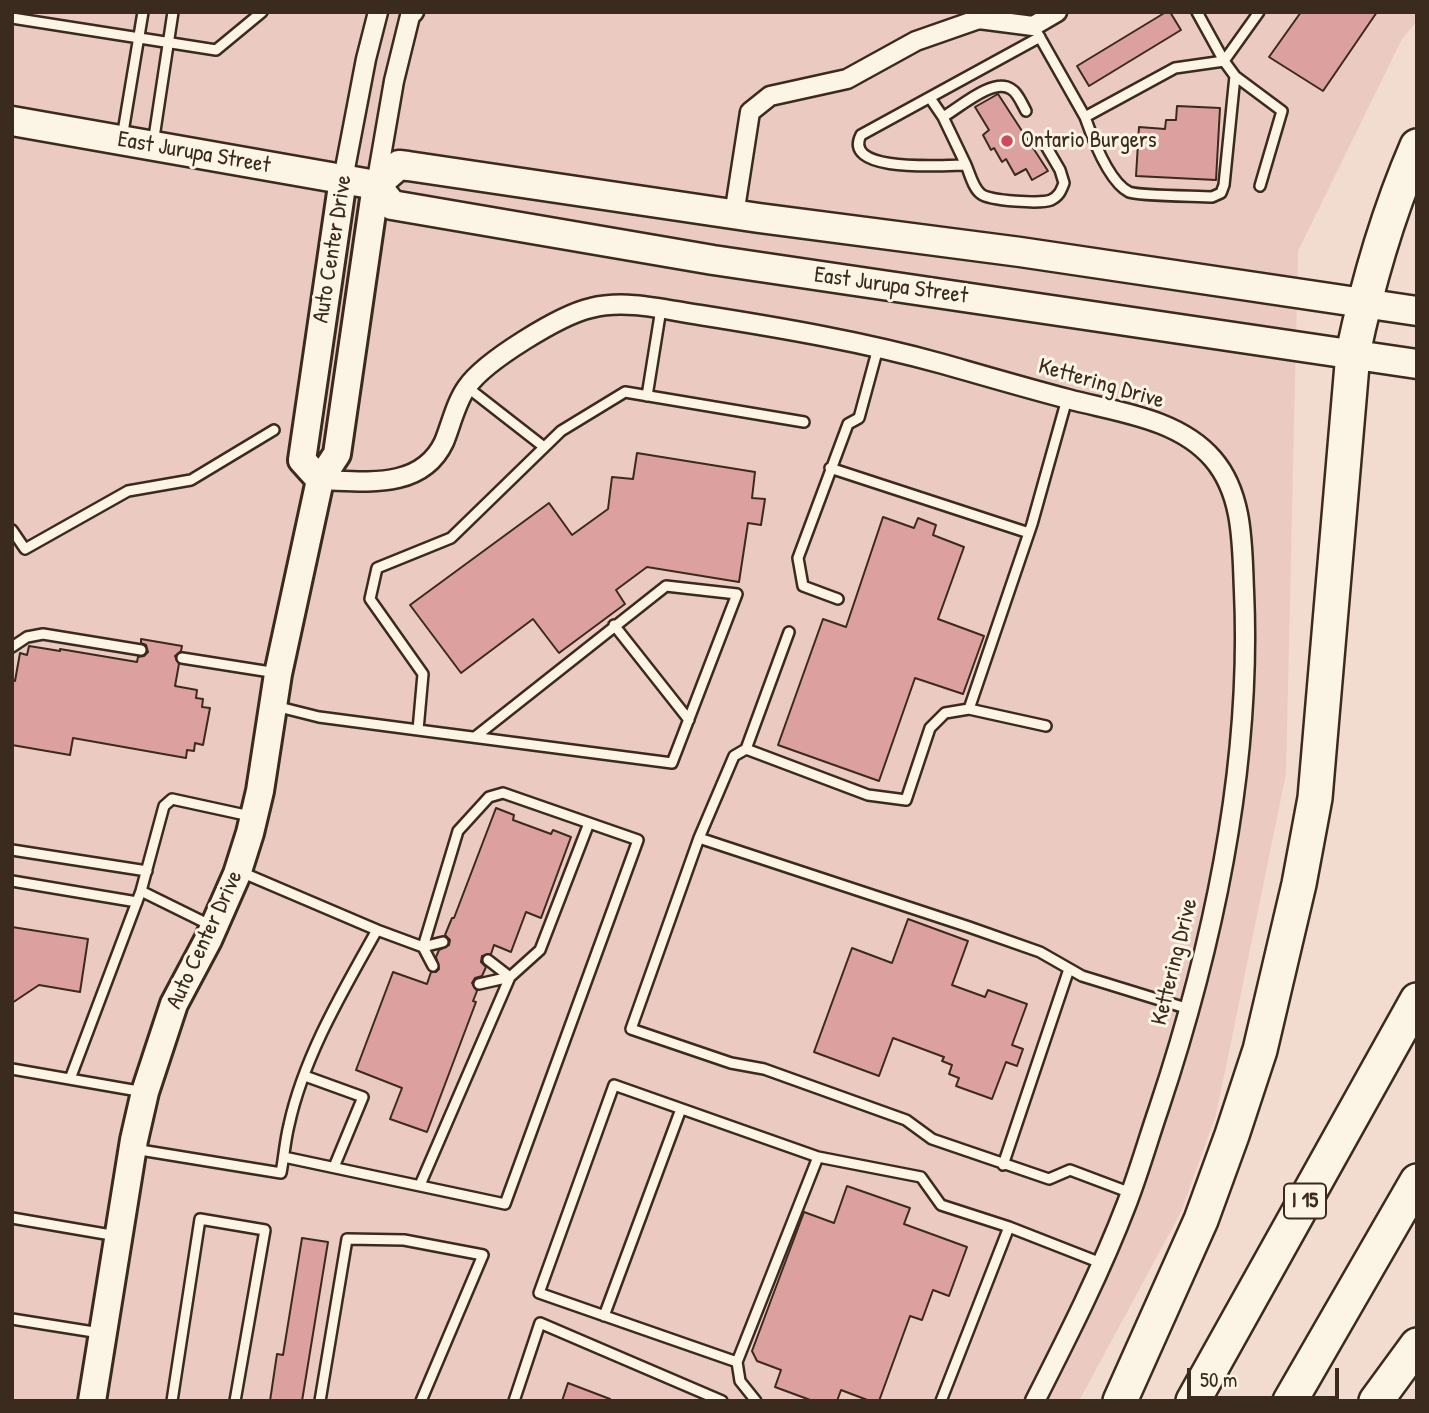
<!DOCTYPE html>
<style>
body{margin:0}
#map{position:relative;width:1429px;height:1413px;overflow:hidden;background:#f2dcd0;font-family:"Patrick Hand",sans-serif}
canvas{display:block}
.frame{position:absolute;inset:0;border:14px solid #3b2a1e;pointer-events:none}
.scale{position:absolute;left:1187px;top:1368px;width:152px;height:32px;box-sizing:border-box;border:4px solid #3b2a1e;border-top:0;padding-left:9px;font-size:21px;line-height:24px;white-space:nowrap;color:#3b2a1e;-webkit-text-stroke:5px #fcf5e5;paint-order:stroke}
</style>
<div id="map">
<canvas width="1429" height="1413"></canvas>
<div class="frame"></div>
<div class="scale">50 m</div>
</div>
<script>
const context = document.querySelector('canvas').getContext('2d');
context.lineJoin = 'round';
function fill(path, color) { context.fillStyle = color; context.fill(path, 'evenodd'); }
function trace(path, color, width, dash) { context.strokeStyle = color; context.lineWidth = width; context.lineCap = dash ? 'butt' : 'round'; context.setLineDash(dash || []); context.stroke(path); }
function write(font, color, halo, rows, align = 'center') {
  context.font = font + ' "Patrick Hand",sans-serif'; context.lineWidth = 6; context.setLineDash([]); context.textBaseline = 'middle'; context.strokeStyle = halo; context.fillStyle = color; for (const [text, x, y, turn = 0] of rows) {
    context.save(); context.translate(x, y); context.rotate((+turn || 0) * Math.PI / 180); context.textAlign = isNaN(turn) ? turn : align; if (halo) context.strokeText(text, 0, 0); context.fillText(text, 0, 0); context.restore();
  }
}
fill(new Path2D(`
 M12,12h1405v9l-15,18 -104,212 -12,523 -70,341 -35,97 -102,189h-1067z`), '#ebcac1');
const building = new Path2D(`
 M1166,12h4l11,18 -92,56 -12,-20z
 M1301,12h76l-54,79 -54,-34z
 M998,94l50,77 -16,9 -6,-11 -11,6 -9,-16 -4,3 -8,-14 -3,2 -8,-15 6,-5 -14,-23z
 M1177,106l43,2 -4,72 -80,-4 3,-49 26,2 1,-9h10z
 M637,453l118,19 -3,26 13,1 -4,26 -13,-2 -9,59 -92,-15 -31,23 9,14 -66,49 -26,-34 -72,54 -51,-68 139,-102 23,32 36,-26 4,-32 21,2z
 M883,517l31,11 4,-10 18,7 -3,10 31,12 -26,72 46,17 -21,58 -48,-16 -36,103 -101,-36 45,-126 23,8z
 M141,639l41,7 -1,5 -6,5 4,8 -4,22 22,4 -1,8 7,1 -1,8 8,1 -7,37 -8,-2 -1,8 -7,-1 -1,8 -113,-20 -3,17 -58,-10v-65l3,1 5,-28 7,2 2,-9 31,5v-2l77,13 1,-5 6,-1 4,-4 -2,-7 -5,-2z
 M496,808l18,7 -1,5 38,14 2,-4 18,7 -30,81 -15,-6 -15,40 -17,-7 -3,9 -9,2 -1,6 5,5 -4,9 -7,2 -3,5 5,8 -4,10 3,1 -49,130 -37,-13 12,-31 -46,-18 37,-98 34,12 4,-12h5l3,-3 -3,-12 3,-7 10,-5 1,-5 -5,-5 7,-17h2z
 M908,919l60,22 -16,44 33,12 3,-7 39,14 -15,41 11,4 -6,17 -11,-4 -14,37 -36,-13 3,-8 -10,-4 3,-9 -10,-4 2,-4 -51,-19 -14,38 -65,-24 38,-104 40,15z
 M12,927l76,12 -8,53 -41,-7 -27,18z
 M847,1186l63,22 -6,16 63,23 -18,49 -16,-6 -11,30 -12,-4 -31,85h-9l-29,-11 -4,11h-24l-38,-14 6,-17 -24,-9 -5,-10 52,-139 30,11z
 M302,1238l26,4 -26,159h-32l7,-47 6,1z
 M568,1383l42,16v2h-48z`);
fill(building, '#dca19e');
trace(building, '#3b2a1e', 2);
const lane = new Path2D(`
 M1259,12l-35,49 11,15 47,35 -22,75
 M12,18l204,32 46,-38
 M1038,34l47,83 90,-49 49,-7 -27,-49
 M1040,37l-179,98c-20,39 86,30 105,30 4,9 7,23 15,29 9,7 60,10 70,6 8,-4 10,-9 13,-17l-4,-13 -17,-29
 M930,98l13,19 23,48
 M943,117c16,-9 50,-40 68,-28 7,4 11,15 15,22
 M1085,117c7,20 24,65 44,75 9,4 69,4 83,5l9,-4 3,-8 11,-109
 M122,138l21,-126
 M153,144l20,-132
 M467,387l77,60
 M647,396l14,-87
 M830,468l199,65
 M12,530l13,19 103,-58 63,-11 83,-50
 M838,599l-35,-13 -5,-28 50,-134 11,-6 19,-70
 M614,625l75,95
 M789,632l-43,117 -12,7 -35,82 -68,191 100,34 33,6 142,51 26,19 117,40 21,-9 61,23
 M12,647l15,-10 16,-3 98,16
 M182,658l95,15
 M275,706l44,11 99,13 5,-56 -53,-75 7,-31 74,-30 110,-107 64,-39 179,30
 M969,709l63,-185 35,-125
 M418,730l254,33 65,-169 -71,-8 -191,151
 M746,749l122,46 38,5 24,-72 15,-15 24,-4 77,17
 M699,838l270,89 71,25 42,24 107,33
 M12,850l135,21
 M12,881l125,21
 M141,891l71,35
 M488,960l22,17
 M433,966l-10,-19 20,-5
 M479,984l31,-7
 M12,1069l132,23
 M305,1076l58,21 -29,70
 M70,1079l71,-188 23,-85 8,-7 78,17
 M134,1149l147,24c3,-16 4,-32 8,-48 15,-69 54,-134 88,-195l-136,-58
 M284,1157l221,47 133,-364 -135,-47 -14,4 -31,34 -35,116 -46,-17
 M1003,1165l66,-196
 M420,1185l90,-208 30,-27 49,-127
 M12,1218l105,18
 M604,1316l77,-207
 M12,1319l88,14
 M737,1362l-198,-69 75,-208 204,72 103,20 20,28 68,22
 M172,1401l28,-182 65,11 -30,171
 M320,1401l27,-162 57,1 79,15 -62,146
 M514,1401l26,-78 182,78
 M756,1401l-16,-20 -3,-19 81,-205
 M941,1401l68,-174 92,36`);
const street = new Path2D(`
 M343,179l23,-120 12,-47
 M376,185l18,-104 16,-65 4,-4
 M734,215l16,-103 20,-16 77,-17 69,-38 63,-22 54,7 24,-14
 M320,480c43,1 101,11 124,-38 7,-17 12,-40 23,-55 18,-26 93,-72 124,-79 35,-9 75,2 109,7 82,13 164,27 243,49 42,12 83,24 125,35 48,13 110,19 145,60 31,36 29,88 31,132 8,176 -30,352 -85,517 -11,32 -20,64 -32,95 -26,68 -59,133 -92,198`);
const secondary = new Path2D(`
 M320,480l-18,-20 41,-281
 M92,1401l42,-261 11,-48 29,-88 34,-64 29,-66 13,-41 10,-42 18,-117 42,-194 17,-26 39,-269`);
const primary = new Path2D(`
 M12,121l364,64 16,20 321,55 704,104
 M376,185l23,-20 9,1 351,52 261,34 397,59`);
const highway = new Path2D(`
 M1120,1401l81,-181 31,-85 28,-85 39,-166 16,-86 38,-445c15,-71 35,-140 64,-207
 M1193,1401l224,-401
 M1290,1401l127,-220
 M1376,1401l41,-56`);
trace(lane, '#3b2a1e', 14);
trace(street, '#3b2a1e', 23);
trace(secondary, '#3b2a1e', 32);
trace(primary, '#3b2a1e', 33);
trace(highway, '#3b2a1e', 38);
trace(lane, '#fcf5e5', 9);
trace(street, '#fcf5e5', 18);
trace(secondary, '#fcf5e5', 26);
trace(primary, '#fcf5e5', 28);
trace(highway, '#fcf5e5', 33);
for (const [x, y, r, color] of [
 [1007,141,7,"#d1495b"]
]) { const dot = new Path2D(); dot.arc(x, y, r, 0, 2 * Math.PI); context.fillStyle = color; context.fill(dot); trace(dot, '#fcf5e5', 2.5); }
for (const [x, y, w] of [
 [1305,1201,42]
]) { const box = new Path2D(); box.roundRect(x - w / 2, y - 17.5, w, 35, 5); context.fillStyle = '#fcf5e5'; context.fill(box); trace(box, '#3b2a1e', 2); }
write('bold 21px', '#3b2a1e', null, [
 ["I 15",1305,1201]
]);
write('23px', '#3b2a1e', '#fcf5e5', [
 ["Ontario Burgers",1021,141]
], 'left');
write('23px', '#3b2a1e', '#fcf5e5', [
 ["East Jurupa Street",194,153,10],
 ["Auto Center Drive",333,249,-81],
 ["East Jurupa Street",891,286,8],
 ["Kettering Drive",1101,384,16],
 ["Auto Center Drive",205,940,-65],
 ["Kettering Drive",1175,962,-76]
]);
</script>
